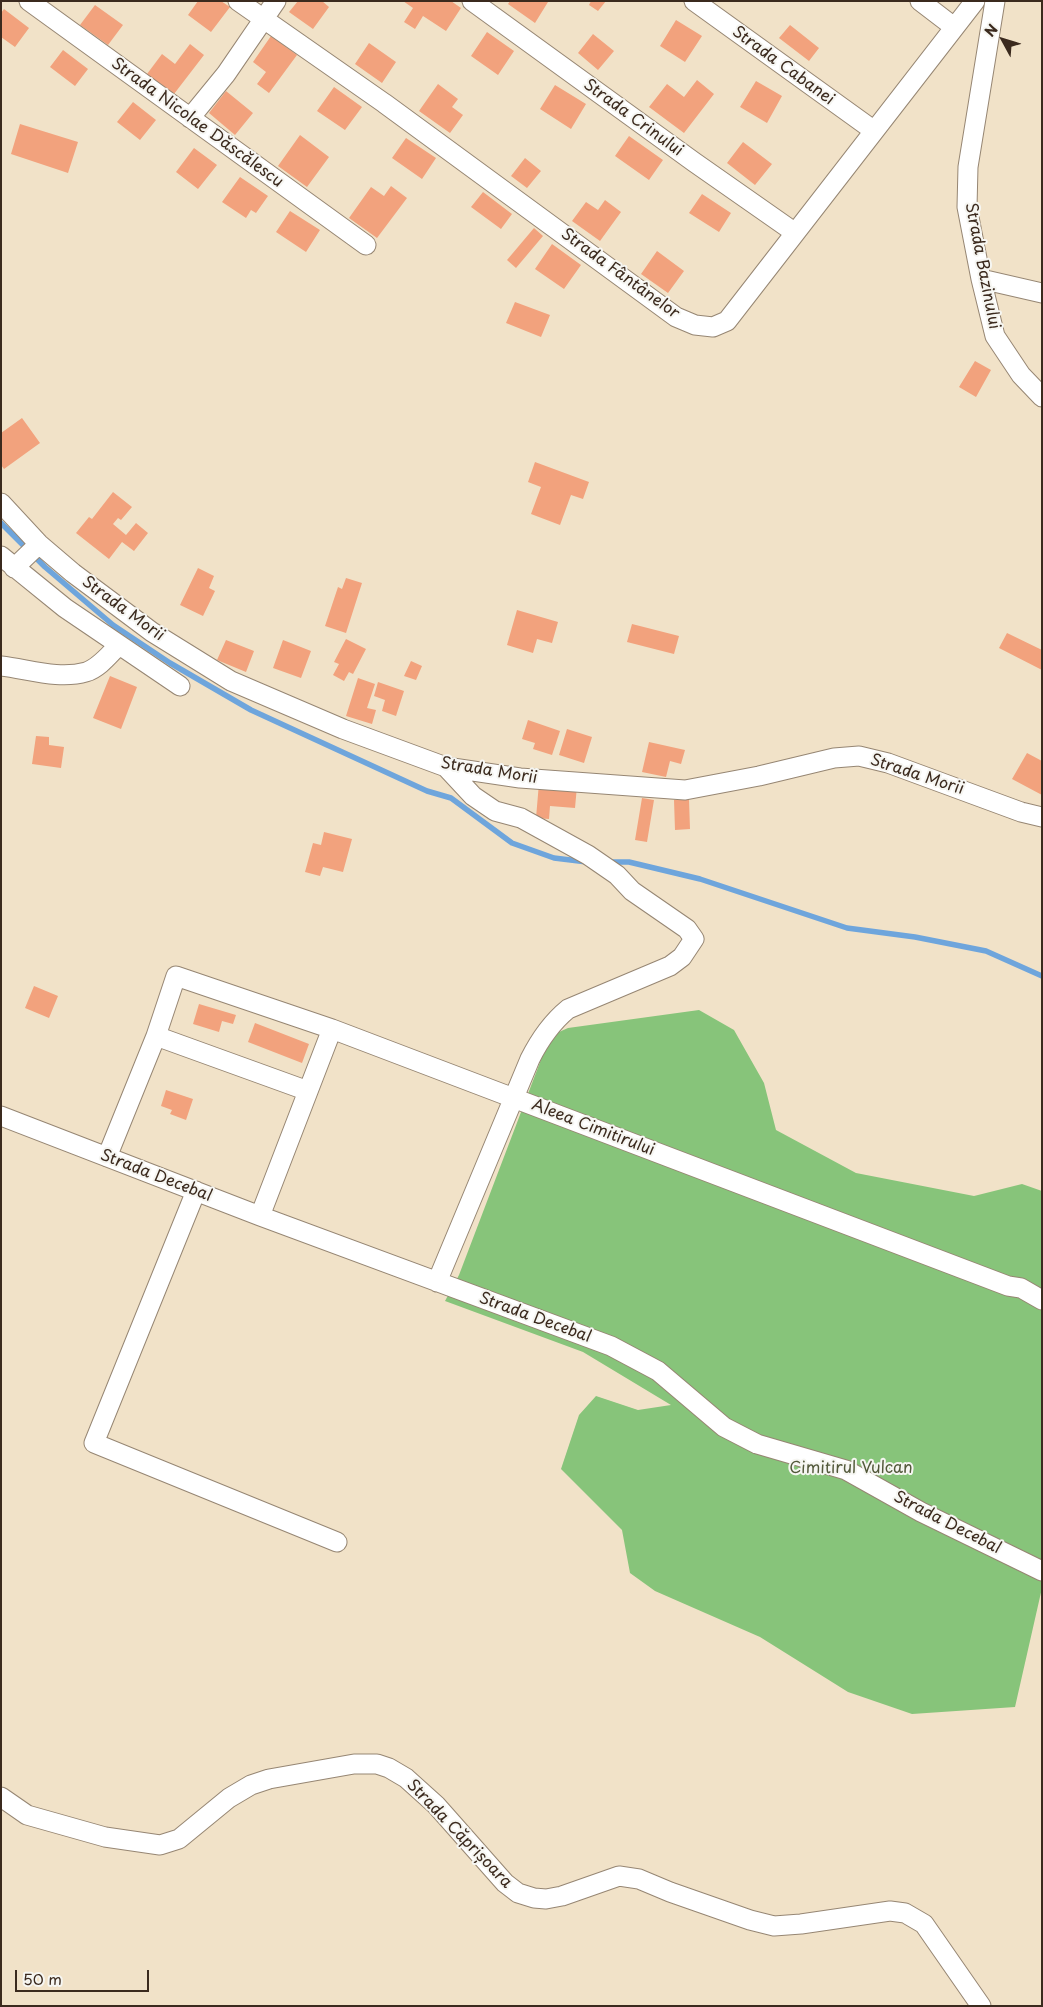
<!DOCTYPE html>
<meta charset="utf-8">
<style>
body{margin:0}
#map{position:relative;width:1043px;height:2007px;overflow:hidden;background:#f1e2c8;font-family:"Playpen Sans",sans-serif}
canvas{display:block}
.frame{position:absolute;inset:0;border:2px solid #3b2a1e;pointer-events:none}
.north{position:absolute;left:978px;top:15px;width:50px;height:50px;-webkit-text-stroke:4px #f6f6f2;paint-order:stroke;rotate:309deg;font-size:14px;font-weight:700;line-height:20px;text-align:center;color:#3b2a1e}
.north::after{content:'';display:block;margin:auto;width:18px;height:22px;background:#3b2a1e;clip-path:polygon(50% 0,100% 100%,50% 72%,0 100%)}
.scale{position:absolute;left:15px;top:1970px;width:134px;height:22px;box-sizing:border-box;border:2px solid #3b2a1e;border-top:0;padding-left:6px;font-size:15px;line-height:18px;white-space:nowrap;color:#3b2a1e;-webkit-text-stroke:4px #f6f6f2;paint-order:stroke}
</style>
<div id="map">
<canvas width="1043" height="2007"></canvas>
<div class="frame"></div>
<div class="north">N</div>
<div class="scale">50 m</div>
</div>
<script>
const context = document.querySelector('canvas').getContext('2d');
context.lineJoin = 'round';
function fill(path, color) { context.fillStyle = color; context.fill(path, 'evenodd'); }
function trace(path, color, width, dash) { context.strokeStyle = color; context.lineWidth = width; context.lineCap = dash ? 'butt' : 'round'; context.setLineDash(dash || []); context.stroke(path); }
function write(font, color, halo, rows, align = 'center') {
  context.font = font + ' "Playpen Sans",sans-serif'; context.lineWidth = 4; context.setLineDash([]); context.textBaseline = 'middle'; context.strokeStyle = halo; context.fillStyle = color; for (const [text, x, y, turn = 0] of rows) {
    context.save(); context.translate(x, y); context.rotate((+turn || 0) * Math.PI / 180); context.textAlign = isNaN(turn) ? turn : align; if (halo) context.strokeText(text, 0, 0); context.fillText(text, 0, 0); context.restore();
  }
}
fill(new Path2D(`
 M699,1010l35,20 30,53 12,47 80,43 118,23 48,-12 20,7v397l-27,119 -103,7 -64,-22 -88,-55 -105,-46 -25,-18 -8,-43 -61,-61 18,-54 17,-19 42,14 33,-5 -88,-53 -138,-51 14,-26 91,-239 18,-8z`), '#87c47a');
trace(new Path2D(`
 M1,523l44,44 68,58 57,38 81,47 176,81 24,7 61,45 42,15 33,4
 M609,862h20l71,17 147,49 68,9 71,14 56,25`), '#6ea5dc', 5.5);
fill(new Path2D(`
 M198,1h23l9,6 -19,25 -23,-17z
 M298,1h24l7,6 -16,22 -24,-17z
 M403,1h48l10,7 -15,23 -23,-15 -8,13 -11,-7 9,-14z
 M510,1h37l1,1 -13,21 -27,-19z
 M591,1h15l-8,10 -9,-6z
 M95,5l28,20 -15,20 -28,-20z
 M4,9l25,19 -14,19 -14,-10v-24z
 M676,20l26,16 -17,26 -25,-16z
 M790,25l29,23 -10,13 -30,-23z
 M487,32l27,19 -16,24 -27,-19z
 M593,34l21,17 -16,19 -20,-17z
 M271,36l26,19 -28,38 -12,-9 9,-12 -13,-10z
 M369,43l27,19 -14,21 -27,-19z
 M190,44l14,11 -30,39 -27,-20 15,-20 13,10z
 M63,50l25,19 -13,17 -25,-19z
 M697,80l17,14 -30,39 -35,-26 18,-23 17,13z
 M756,81l26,15 -15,27 -27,-16z
 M438,84l20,15 -6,8 11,8 -13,18 -31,-22z
 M555,85l31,19 -15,25 -31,-20z
 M334,87l28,20 -17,23 -28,-19z
 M226,91l27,22 -18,22 -26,-22z
 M133,102l23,18 -16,20 -23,-18z
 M20,124l58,18 -10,31 -57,-19z
 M300,135l29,22 -22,30 -29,-21z
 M629,136l34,24 -14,20 -34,-24z
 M406,138l30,20 -14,21 -30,-21z
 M743,142l29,22 -17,21 -28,-22z
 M194,148l23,17 -19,24 -22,-17z
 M525,158l16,13 -14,17 -16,-12z
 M240,177l28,19 -12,17 -5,-3 -5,8 -24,-16z
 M391,186l16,12 -30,40 -28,-20 22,-31 13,9z
 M483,192l29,22 -11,15 -30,-22z
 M702,194l29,19 -12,19 -30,-19z
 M605,200l16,12 -21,29 -28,-20 14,-19 12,8z
 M290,211l30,19 -14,22 -30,-20z
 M534,228l9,8 -27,32 -9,-8z
 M552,244l29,21 -17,24 -29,-20z
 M657,251l27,20 -16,22 -27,-19z
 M515,302l35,13 -9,22 -35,-14z
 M975,361l16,9 -15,27 -17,-10z
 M22,418l18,25 -36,26 -3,-4v-32z
 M535,462l54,20 -6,17 -12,-4 -11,30 -29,-11 10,-27 -13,-5z
 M113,492l19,15 -11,13 -3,-2 -5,6 13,11 10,-12 12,10 -14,18 -12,-9 -13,17 -33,-26 13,-16 3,2z
 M198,568l16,8 -5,12 6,3 -12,25 -23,-11z
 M346,578l16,5 -16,50 -21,-7 13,-39 4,2z
 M517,610l41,12 -6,21 -15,-4 -4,14 -26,-8z
 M632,624l47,12 -5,18 -47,-12z
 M1007,633l35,17v20l-43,-22z
 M346,639l20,10 -13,25 -4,-2 -5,9 -11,-6 6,-11 -5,-2z
 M226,640l28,11 -8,21 -29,-12z
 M283,640l28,11 -10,27 -28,-10z
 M411,661l11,5 -6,14 -12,-4z
 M110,676l27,11 -16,42 -28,-11z
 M358,678l17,6 -8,24 9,2 -4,14 -26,-8z
 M378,682l26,9 -8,25 -14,-5 3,-11 -11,-4z
 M528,720l32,11 -8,24 -19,-6 2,-6 -13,-4z
 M567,729l25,8 -8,26 -25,-8z
 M36,736l13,1v8l15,2 -3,21 -29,-4z
 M649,742l36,8 -4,14 -11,-3 -4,16 -24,-5z
 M1027,753l15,8v34l-30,-16z
 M539,783l38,3 -2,22 -25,-2 -1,13 -13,-1z
 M642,798l12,2 -7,42 -12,-2z
 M689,799l1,30 -15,1 -1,-30z
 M324,832l28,7 -9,33 -20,-5 -3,9 -15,-4 8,-29 8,2z
 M34,986l24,10 -9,22 -24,-10z
 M199,1004l37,11 -3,9 -11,-3 -3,11 -26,-8z
 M255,1023l54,21 -7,19 -54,-21z
 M166,1090l27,9 -7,21 -16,-6 2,-4 -11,-4z`), '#f2a27d');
const minor = new Path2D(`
 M29,1l337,244
 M238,1l146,102 292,214 19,8 18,2 14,-6 248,-320
 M472,1l222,161 100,70
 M694,1l179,129
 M920,1l34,26
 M995,1l-27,166 -1,40 14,72 14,57 26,39 21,22
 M190,118l36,-44 50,-73
 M981,279l61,14
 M1,503l38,41 34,29 79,59 79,49 112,48 103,38 74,11 165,12 74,-14 75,-18 25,-2 29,7 133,49 21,5
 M1,556l64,52 115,78
 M14,568l25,-24
 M1,666c27,3 58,14 85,6 13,-4 23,-17 32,-26
 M156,1036l20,-60 156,53
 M1,1116l259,100 351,130 47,25 66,56 33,17 89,26 75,42 121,59
 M107,1157l49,-121 152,55
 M196,1191l-102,252 243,99
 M260,1216l72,-187 676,257 13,2 21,12
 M437,1282l93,-223c10,-20 21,-36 38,-50l102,-43 12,-9 12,-18 -7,-10 -55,-38 -15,-16 -29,-20 -67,-37 -26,-7 -22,-15 -27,-29
 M1,1797l26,18 78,22 55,8 19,-6 50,-41 22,-13 18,-6 85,-15h23l12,4 17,10 30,27 69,78 13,10 16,5 12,1 16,-3 57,-20 20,3 31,13 80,28 24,6 27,-2 89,-13 15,2 19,11 57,82`);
trace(minor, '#968673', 21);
trace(minor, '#fff', 19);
write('16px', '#3b2a1e', '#f6f6f2', [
 ["Strada Cabanei",783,66,36],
 ["Strada Crinului",633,118,36],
 ["Strada Nicolae Dăscălescu",197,123,36],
 ["Strada Bazinului",982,266,79],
 ["Strada Fântânelor",620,274,36],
 ["Strada Morii",123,609,36],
 ["Strada Morii",489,771,9],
 ["Strada Morii",917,775,18],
 ["Aleea Cimitirului",593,1128,21],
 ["Strada Decebal",156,1176,21],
 ["Strada Decebal",535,1318,20],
 ["Strada Decebal",947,1523,27],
 ["Strada Căprișoara",459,1834,46]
]);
write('16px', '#52583a', '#f6f6f2', [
 ["Cimitirul Vulcan",851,1469]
]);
</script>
